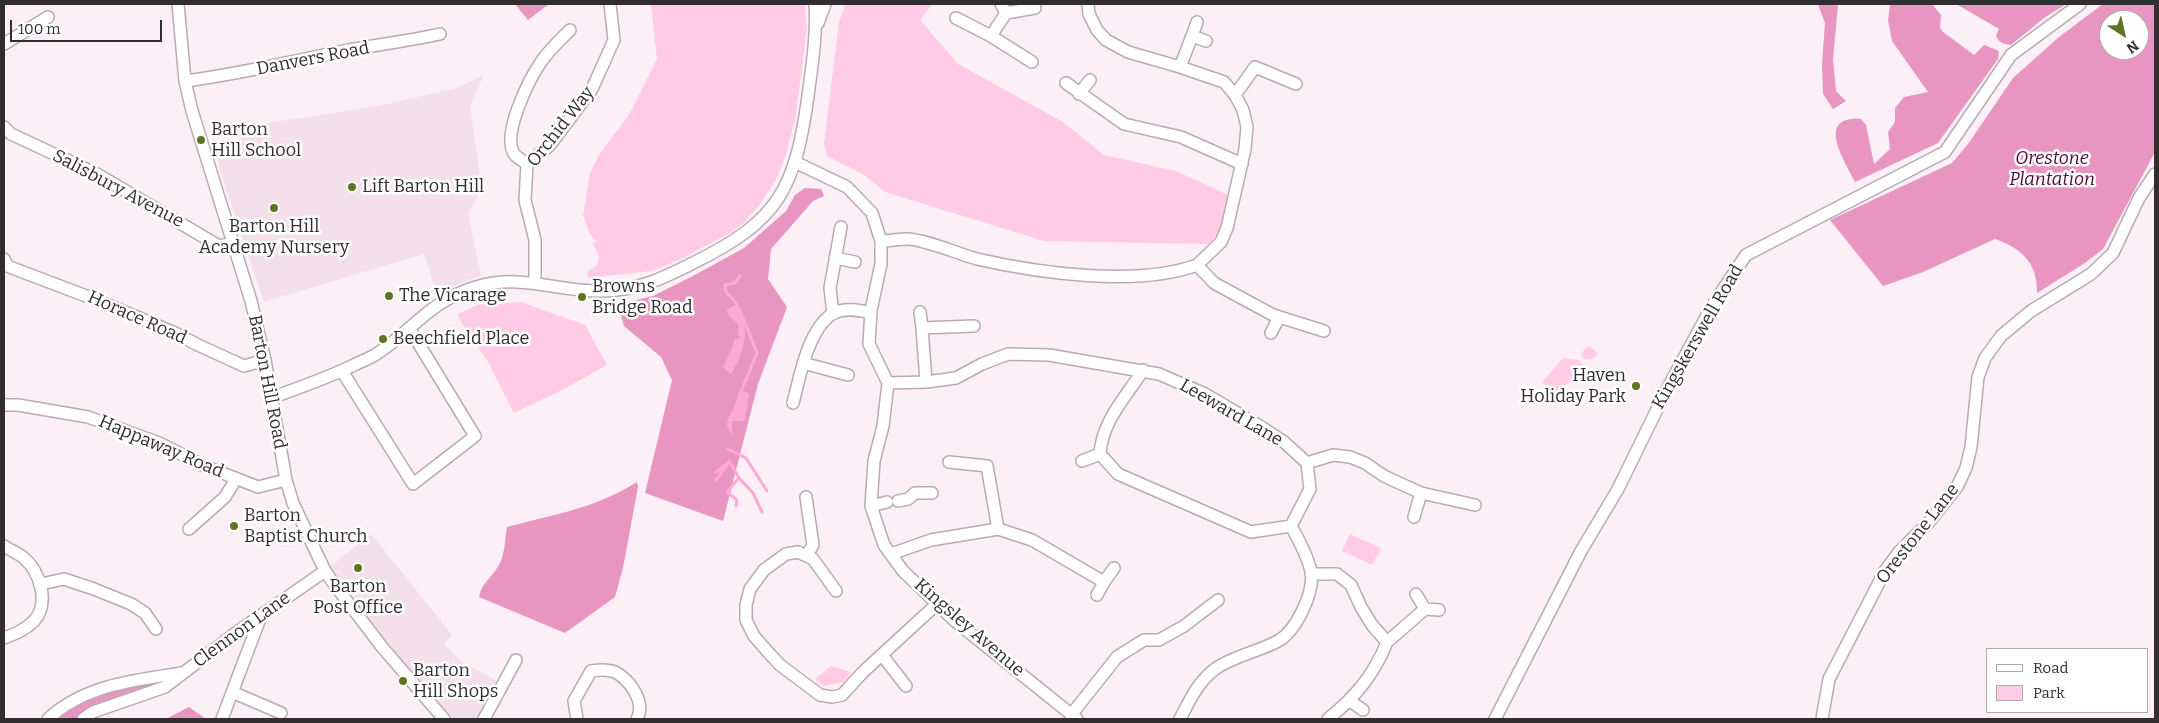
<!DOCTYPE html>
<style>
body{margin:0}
#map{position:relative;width:2159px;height:723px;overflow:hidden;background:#fceff5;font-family:Bitter,serif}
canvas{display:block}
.frame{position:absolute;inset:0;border:5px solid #322e30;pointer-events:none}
.legend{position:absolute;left:1986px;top:648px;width:162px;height:65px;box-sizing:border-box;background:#fff;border:1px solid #adabac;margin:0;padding:6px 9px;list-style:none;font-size:15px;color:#322e30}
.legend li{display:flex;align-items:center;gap:10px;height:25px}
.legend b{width:25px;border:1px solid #adabac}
.north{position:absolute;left:2099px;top:10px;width:50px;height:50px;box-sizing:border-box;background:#fff;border:1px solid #adabac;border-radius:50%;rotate:145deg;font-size:14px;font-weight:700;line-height:20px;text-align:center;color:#322e30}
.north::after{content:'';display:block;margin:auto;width:18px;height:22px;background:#617422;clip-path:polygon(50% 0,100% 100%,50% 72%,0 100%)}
.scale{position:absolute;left:10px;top:20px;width:152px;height:22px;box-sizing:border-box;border:2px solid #322e30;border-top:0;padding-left:6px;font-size:15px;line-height:18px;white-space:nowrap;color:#322e30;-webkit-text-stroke:4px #fff;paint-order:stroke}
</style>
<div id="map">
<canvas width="2159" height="723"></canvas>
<div class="frame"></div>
<ul class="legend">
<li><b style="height:6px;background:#fff"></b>Road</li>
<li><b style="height:14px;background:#ffcbe5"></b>Park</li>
</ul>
<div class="north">N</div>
<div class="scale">100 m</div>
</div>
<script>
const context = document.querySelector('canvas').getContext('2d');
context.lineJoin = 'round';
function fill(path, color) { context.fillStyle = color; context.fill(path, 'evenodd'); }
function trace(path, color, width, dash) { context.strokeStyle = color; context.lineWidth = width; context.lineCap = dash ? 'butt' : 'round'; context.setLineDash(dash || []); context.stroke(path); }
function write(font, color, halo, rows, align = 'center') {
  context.font = font + ' Bitter,serif'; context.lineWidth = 5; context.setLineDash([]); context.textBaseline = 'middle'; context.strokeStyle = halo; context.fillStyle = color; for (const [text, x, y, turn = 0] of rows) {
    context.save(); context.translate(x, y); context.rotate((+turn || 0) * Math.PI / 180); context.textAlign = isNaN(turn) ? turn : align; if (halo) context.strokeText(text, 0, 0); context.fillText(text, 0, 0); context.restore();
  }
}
fill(new Path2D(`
 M484,75l-14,30 10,72 -3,21 -9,15 13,62 -44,18 -13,-39 -160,48 -44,-131 -3,-20 51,-28 110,-17 79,-18z
 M371,534l81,101 -8,9 17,17 41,23 -18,35h-40l-119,-148z`), '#f4e0ea');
fill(new Path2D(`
 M651,4h154l2,25 -12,92 -10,36 -9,23 -17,25 -13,16 -14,11 -55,29 -25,10 -64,7 -1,-6 10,-7 2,-8 -6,-13 3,-2 -7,-10 -6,-16 7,-43 9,-18 31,-42 27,-54z
 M845,4h87l-12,16 38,44 105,58 41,33 72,16 54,25 -10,34 -11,14 -165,-3 -159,-49 -22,-18 -36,-18 -3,-12 15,-122z
 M521,302l64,23 22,40 -41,23 -52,25 -26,-51 -26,-38 -4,-10 19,-9z
 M1589,346l9,7c-4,7 -8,7 -15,6l-2,-6z
 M1563,358l16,2 5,6 -3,5 -24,22 -7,-3 -8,-8z
 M1350,534l31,14 -9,17 -30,-14z
 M831,666l20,6 -7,10 -20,4 -9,-7z`), '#ffcbe5');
fill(new Path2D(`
 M515,4h34l-21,16z
 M1818,4h20l-5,56 3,31 10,10 -13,8 -10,-15 -1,-30 3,-41z
 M1890,4h42l9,11 -1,13 3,4 31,23 10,-10 15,6 -1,8 -60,84 -83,39c-11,-22 -40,-66 6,-63l5,6 8,39 16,-15 -2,-17 7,-10v-14l9,-11 24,-5 -36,-51 -4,-21z
 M1956,4h110l-22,14 -33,27c-7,-1 -12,-2 -15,-9l3,-7z
 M2103,4h52v148l-52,97 -18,14 -48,30c1,-30 -16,-45 -42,-54l-72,33 -40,14 -53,-66 122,-57 16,-19 45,-66 46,-41zM2109,20h30v30h-30z
 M805,188l16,1 3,7 -11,5 -42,48 -3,30 19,28 -29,77 -35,137 -78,-28 27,-113 -11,-23 -37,-31 -5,-17 1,-5 33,-8 38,-19 53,-29 42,-37 9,-16z
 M637,482l1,5 -15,81 -8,29 -50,36 -86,-36c2,-14 15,-21 21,-34 5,-10 5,-25 7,-36 48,-13 87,-18 130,-45z
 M184,673l-101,46h-35l47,-28z
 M189,707l17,12h-40z`), '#e895c2');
fill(new Path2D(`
 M736,305c2,6 5,10 7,15 7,15 -4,42 -12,54l-8,-7 9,-19 3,-10 4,1 -1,-15 -10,-9 -1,-6z
 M740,389l9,5 -4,27h-13v14c-10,-12 -2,-18 3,-30 2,-5 3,-11 5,-16z`), '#fda8d5');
trace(new Path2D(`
 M740,276l-5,7 -10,2c0,12 8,11 12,20 8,15 13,31 20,48l-15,36
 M728,449l18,9 21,33
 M729,461l10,17 14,15 9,19
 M716,472l11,-8
 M716,480l13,-18
 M736,506l1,-6 -10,-8 12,-14`), '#fda8d5', 3);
const minor = new Path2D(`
 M178,4l7,77 7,30 59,190 14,59 21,120 7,23 32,68 9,13 48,63 62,72
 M1001,4l5,9 -15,23 41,26
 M1088,4l1,10 8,16 9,10 22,12 52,15 44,15 11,13 8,15 4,17 -2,22 -18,79 -6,14 -24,23
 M1006,13l29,-5
 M956,18l35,18
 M818,23l7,-19
 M1192,36l5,-14
 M4,44l44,-27
 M1180,67l12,-31 14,5
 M185,81c53,-7 105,-19 158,-30 32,-6 65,-10 97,-17
 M1066,83l58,41 57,13 61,27
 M1079,94l11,-14
 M1235,95l20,-28 41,17
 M4,127l7,7 86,40 122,72 15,-3
 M795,162l52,25 25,26 9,28v23l-10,46 -2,34 19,39
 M527,164c-4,-3 -9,-6 -12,-9 -15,-19 15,-77 26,-93 8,-12 19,-22 29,-32
 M881,241c8,0 18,-2 26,-2 17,0 52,15 70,20 61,14 161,28 220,6l17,18 59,32 51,16
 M835,258l20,4
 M4,259l3,7 87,33 81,34 23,12 46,21 21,-6
 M535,282v-42l-10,-40 2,-36 23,-19 42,-56 22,-49 -4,-36
 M920,312l2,16
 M833,314l-3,-26 11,-61
 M1271,333l8,-16
 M803,363l45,12
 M1143,370c-17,27 -41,51 -43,84l18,20 133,58 40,-6
 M342,371l71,113 62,-48 -66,-108
 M926,382l-4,-54 52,-2
 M888,383l38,-1 30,-4 26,-14 26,-10 41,1 110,19 46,20 58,34 21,14 23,21 3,26 -19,37
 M888,383l-5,43 -9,35 -3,45 13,39 19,26 52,50 122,98
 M271,398c28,-10 56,-20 83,-33 8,-4 17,-7 24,-12 37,-25 52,-52 98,-66 47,-14 81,5 126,4 34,0 62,-13 91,-28 86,-42 102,-74 115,-167 4,-31 9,-61 7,-92
 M793,403c7,-27 15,-73 39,-89 12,-7 27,-4 39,-1
 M4,405h14l70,12 71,26 43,22 56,22 28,-7
 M1082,461l18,-7
 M949,462l38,4 11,63
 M1307,463l26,-8 17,2 15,6 19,13 37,17 54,12
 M806,497l7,48 -6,10
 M898,501l10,-2 7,-6h17
 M871,506l16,-4
 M1414,517l7,-24
 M189,529l36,-32 11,-18
 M4,546c6,4 14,7 20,12 16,14 26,45 10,63 -9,9 -19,13 -30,17
 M891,554l40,-14 67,-11 34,11 72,42 -7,13
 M1311,574h26l14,11 10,22 11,18 15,17c-13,33 -32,55 -59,77
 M1104,582l10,-14
 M41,584l23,-5 30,10 37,15 14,9 11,16
 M836,591l-23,-32 -15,-7 -12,2 -22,16 -14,19 -4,16v15l8,16 13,15 13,14 40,30 12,2 10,-2 21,-23 75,-69
 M1416,594l9,15
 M1387,642l38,-33 14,1
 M882,655l24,31
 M232,692l49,21
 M1350,701l13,9
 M1071,715l46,-58 27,-17h15l25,-14 34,-26
 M48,719c36,-34 87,-39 134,-46
 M83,719l10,-7 72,-25 72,-55 88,-61
 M222,719l39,-103
 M484,719l32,-59
 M577,719l-3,-18 17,-30c6,-1 17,-2 24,1 15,8 31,30 22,47
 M1180,719c10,-19 17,-36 35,-50 18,-13 43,-17 63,-28 18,-10 37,-49 33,-70 -4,-16 -12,-31 -20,-45
 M1495,719l86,-168 37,-62 48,-98 46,-85 34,-51 199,-103 66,-97 69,-51
 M1822,719l7,-40 56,-108 14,-19 31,-31 27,-34 9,-19 5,-21 7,-70 7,-19 16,-22 30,-25 60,-37 22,-21 26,-55 16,-24`);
trace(minor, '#b7acb1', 14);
trace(minor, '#fff', 11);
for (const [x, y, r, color] of [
 [201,140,5,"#617422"],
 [352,187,5,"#617422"],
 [274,208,5,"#617422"],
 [389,296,5,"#617422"],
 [582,297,5,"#617422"],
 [383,339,5,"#617422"],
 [1636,386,5,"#617422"],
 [234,526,5,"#617422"],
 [358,568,5,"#617422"],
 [403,681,5,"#617422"]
]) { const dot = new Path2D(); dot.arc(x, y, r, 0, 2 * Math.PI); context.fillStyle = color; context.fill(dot); trace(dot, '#fff', 2); }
write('18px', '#322e30', '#fff', [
 ["Danvers Road",313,59,-11],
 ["Orchid Way",561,127,-52],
 ["Salisbury Avenue",118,189,28],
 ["Horace Road",137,318,24],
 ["Kingskerswell Road",1698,337,-60],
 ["Barton Hill Road",267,382,79],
 ["Leeward Lane",1231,413,30],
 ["Happaway Road",161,447,23],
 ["Orestone Lane",1918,534,-52],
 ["Kingsley Avenue",969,628,41],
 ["Clennon Lane",242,630,-36]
]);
write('18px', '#322e30', '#fff', [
 ["Barton",211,130],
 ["Hill School",211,151],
 ["Lift Barton Hill",362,187],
 ["Barton Hill",274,227,"center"],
 ["Academy Nursery",274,248,"center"],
 ["Browns",592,287],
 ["Bridge Road",592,308],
 ["The Vicarage",399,296],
 ["Beechfield Place",393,339],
 ["Haven",1626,376,"right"],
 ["Holiday Park",1626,397,"right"],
 ["Barton",244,516],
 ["Baptist Church",244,537],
 ["Barton",358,587,"center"],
 ["Post Office",358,608,"center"],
 ["Barton",413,671],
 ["Hill Shops",413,692]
], 'left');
write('italic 18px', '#510637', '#fff', [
 ["Orestone",2052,159],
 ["Plantation",2052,180]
]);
</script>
